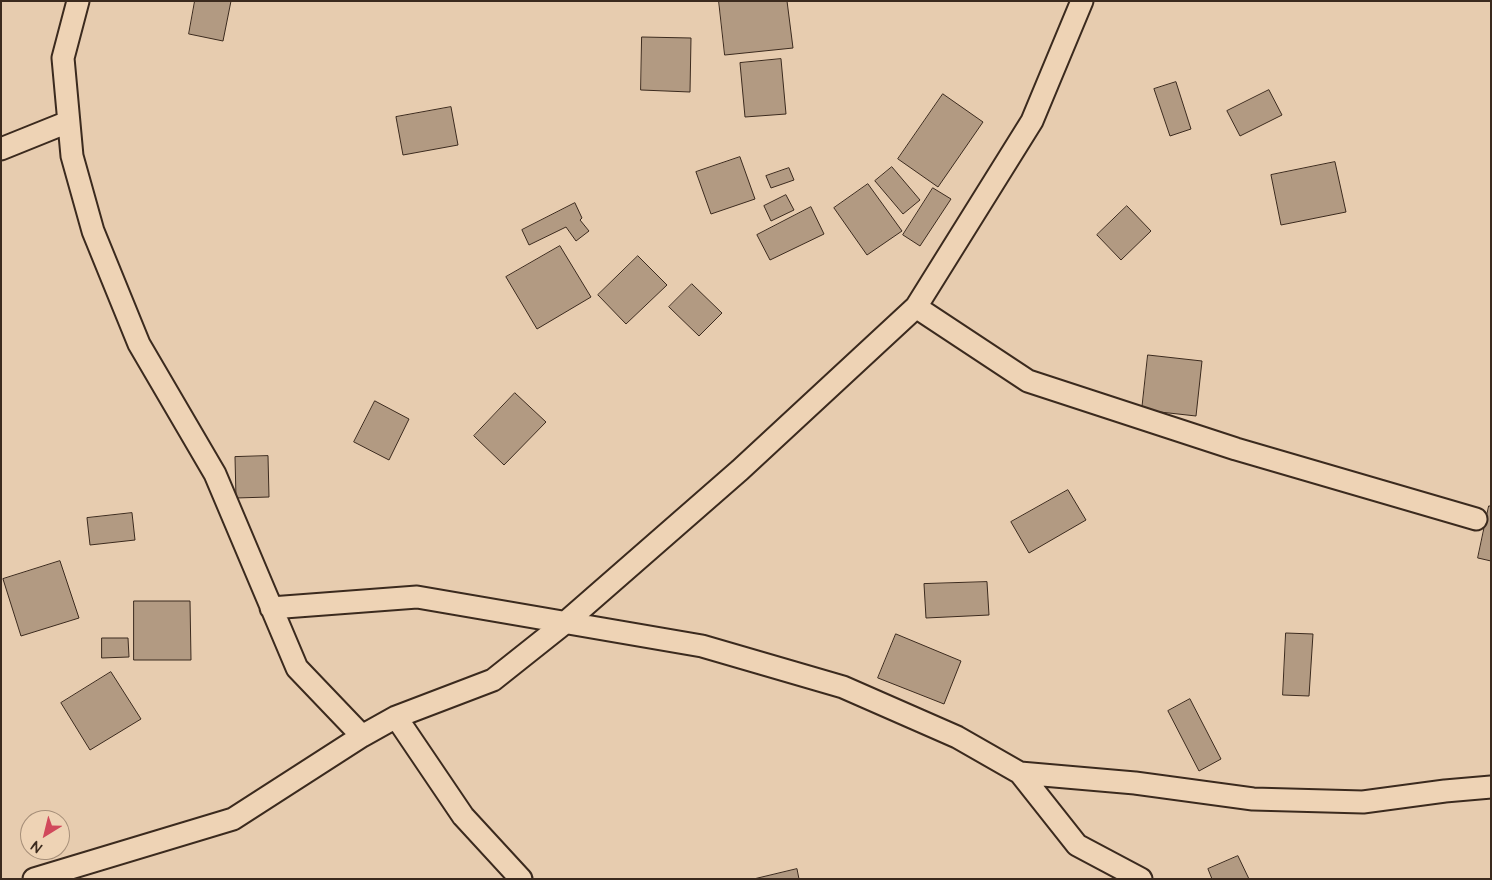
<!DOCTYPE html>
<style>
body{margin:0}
#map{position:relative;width:1492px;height:880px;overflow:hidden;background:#e7ccaf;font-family:"Architects Daughter",sans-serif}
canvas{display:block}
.frame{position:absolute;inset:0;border:2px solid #3b2a1e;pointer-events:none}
.north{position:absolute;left:20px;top:810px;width:50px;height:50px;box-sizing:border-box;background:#eed3b5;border:1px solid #a68f79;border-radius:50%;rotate:216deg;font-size:14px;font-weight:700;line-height:20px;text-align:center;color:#3b2a1e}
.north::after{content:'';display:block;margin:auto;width:18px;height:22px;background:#d1495b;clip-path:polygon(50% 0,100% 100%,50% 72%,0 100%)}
</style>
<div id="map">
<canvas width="1492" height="880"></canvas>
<div class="frame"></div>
<div class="north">N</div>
</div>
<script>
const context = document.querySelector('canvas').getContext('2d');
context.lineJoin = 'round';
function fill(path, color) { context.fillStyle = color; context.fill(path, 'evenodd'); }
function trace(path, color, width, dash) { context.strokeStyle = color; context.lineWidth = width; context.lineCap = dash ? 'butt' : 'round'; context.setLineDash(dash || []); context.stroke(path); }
const building = new Path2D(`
 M195,1h36l-8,40 -34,-7z
 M719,1h68l6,47 -68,7z
 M642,37l49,1 -1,54 -49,-2z
 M781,59l5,55 -41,3 -5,-54z
 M1176,82l15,47 -21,7 -16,-47z
 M1269,90l13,25 -42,21 -13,-25z
 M943,94l40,28 -45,65 -40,-28z
 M451,107l7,38 -55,10 -7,-38z
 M740,157l15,42 -44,15 -15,-42z
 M1335,162l11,50 -65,13 -10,-50z
 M892,167l28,33 -17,14 -28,-33z
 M789,168l5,12 -23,8 -5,-12z
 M868,184l34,47 -35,24 -33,-47z
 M933,188l18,11 -31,47 -17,-11z
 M786,195l8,15 -23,11 -7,-15z
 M575,203l7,15 -2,2 9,11 -13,10 -10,-14 -37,18 -7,-15z
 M1127,206l24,25 -30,29 -24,-25z
 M811,207l13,27 -54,26 -13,-25z
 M560,246l31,51 -54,32 -31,-52z
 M638,256l29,29 -41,39 -28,-29z
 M692,284l30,29 -23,23 -30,-29z
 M1148,355l54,6 -6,55 -54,-6z
 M515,393l31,29 -42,43 -30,-29z
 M375,401l34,18 -20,41 -35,-18z
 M268,456l1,41 -33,1 -1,-41z
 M1068,490l18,30 -57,33 -18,-31z
 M1489,506h2v55l-13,-3z
 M132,513l3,27 -45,5 -3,-27z
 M60,561l19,57 -58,18 -18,-57z
 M987,582l2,33 -63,3 -2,-34z
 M134,601h56l1,59h-57z
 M1286,633l27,1 -4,62 -26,-1z
 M896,634l65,27 -17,43 -66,-26z
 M102,638h26l1,19 -27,1z
 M111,672l30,47 -51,31 -29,-47z
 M1190,699l31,60 -22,12 -31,-60z
 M1238,856l11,23h-37l-4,-10z
 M797,869l2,10h-45z`);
fill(building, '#b29a82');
trace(building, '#3b2a1e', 1);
const street = new Path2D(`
 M78,1l-15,57 9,98 21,75 46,113 76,130 82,194 65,68
 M1,149l67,-27
 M916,307l112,74 208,68 240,70
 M271,608l146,-11 285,49 141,41 114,50 63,36 57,72 64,34
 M396,717l67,99 58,63
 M1020,773l115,10 118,16 110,3 82,-11 46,-4
 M34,879l199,-60 129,-83 34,-19 97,-37 73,-58 174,-152 176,-163 116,-186 50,-120`);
trace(street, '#3b2a1e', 25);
trace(street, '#eed3b5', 21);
</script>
